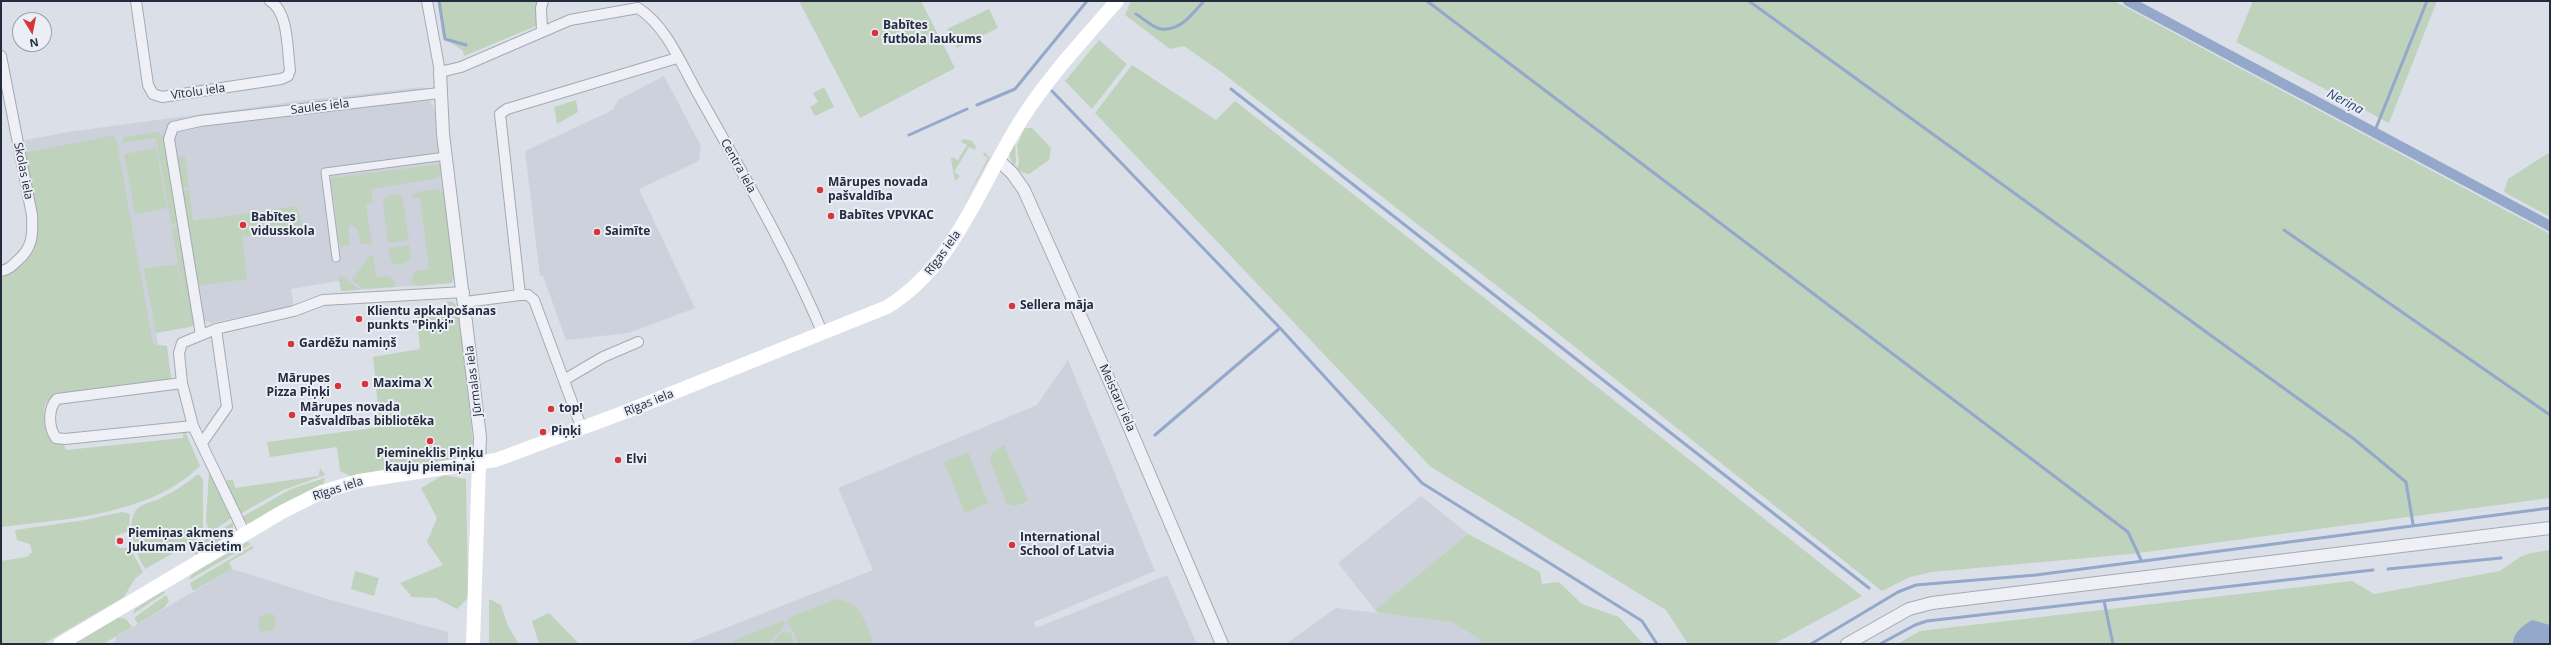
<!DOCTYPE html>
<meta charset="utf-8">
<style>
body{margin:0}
#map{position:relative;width:2551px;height:645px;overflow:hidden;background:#dbdfe7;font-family:"Open Sans",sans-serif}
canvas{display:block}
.frame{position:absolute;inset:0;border:2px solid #242b3e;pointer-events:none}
.north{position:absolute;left:12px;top:12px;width:40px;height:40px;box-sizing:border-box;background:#ebeef5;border:1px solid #9ba0ac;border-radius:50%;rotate:170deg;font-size:11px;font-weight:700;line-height:16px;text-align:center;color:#242b3e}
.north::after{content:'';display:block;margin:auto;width:14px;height:18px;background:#d9343a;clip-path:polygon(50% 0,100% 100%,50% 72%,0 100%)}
</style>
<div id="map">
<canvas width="2551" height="645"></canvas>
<div class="frame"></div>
<div class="north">N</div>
</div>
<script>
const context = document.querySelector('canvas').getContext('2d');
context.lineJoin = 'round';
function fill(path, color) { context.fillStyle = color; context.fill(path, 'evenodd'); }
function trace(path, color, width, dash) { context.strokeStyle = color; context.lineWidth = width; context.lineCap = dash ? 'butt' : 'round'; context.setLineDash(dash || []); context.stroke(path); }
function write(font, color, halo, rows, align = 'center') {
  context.font = font + ' "Open Sans",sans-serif'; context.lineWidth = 4; context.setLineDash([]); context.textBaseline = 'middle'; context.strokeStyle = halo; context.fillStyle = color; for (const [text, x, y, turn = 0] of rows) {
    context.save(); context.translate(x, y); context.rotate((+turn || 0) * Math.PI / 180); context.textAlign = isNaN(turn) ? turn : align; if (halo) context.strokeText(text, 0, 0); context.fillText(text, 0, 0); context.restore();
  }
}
fill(new Path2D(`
 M664,76l37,70 -2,15 -60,28 56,119 -66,25 -63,7 -23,-64h-3l-15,-125 88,-41 5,-10z
 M423,87l11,21 22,168 -4,7 -111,8 -2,-10 -48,8 3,17 -83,17 -5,-2 -50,9 2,15 -113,25 -14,-116 -10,-113 47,-9 231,-31z
 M1068,360l87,211 -121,51 2,6 131,-53 30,69h-506l-1,-2 183,-72 -35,-82 199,-83z
 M1421,496l47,38 -93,76 -37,-47z
 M232,569l99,31 117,32v12h-333l1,-7z
 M1336,608l116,14 27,17 2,5h-195z`), '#cdd1dc');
fill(new Path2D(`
 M438,1h99l-1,25 -72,30 -1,-5 -20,-14z
 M799,1h122l34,67 -95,50z
 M1131,1h983l436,233v264l-419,56 -199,18 -22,5 -28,14 -341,-271 -321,-249 -36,-25 -14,3 -45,-34z
 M2253,1h184l-48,122 -153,-81z
 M989,9l9,19 -41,20 -10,-19z
 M1099,40l28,24 -35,45 -27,-28z
 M1132,65l84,55 19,-19 627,495 -88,48h-86l-22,-34 -235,-143 -336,-354z
 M824,87l10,20 -19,9 -5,-9 8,-5 -5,-9z
 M576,100l2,12 -21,12 -3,-17z
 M1025,128h7l19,20 -2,12 -20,14 -8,-2 -4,-3 2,-7 -2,-17z
 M157,132l9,6 13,83 -6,4 -2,-2 -15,-85 -34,5 1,-6z
 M110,136l5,1 2,6 36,201 14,2 4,31 -2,4 -114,13 -10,10c-2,17 -2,39 19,41l2,5 117,-12v-7h2l15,35c-50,49 -133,53 -199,61v-252l32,-32 -9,-90z
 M963,139l9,2 4,6 -1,3 -6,-3 -15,25 6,4 -5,5 -4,-22 1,-2 6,3 9,-15 -6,-3z
 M1015,143l1,19 -2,6 -5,-14z
 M156,148l11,60 -32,6 -11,-60z
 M984,152l6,6 -28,48 26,-48 -5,-3z
 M2550,152v65l-46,-25 4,-13z
 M185,156l4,31 -9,1 -6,-30z
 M441,164l1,9 -4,5 -67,11 2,14 -7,1 6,41 -11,-1 -4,-16 -6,-4 -3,5 2,16 -10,2 -9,-69z
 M439,189l6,6 11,81 -4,1v6l-35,3 -5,-4v-5l4,-6 13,-2 -9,-71 -8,1v-3l5,-4z
 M189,190l4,31 104,-15 6,22 -61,9 5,42 -51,7 -15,-95z
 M392,194l10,2 7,44 -21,3 -5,-43z
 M177,227l19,97 -6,3 -34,6 -12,-64 33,-5 12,60 -17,-94z
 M409,245l2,11 -3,6 -9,3 -7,-2 -4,-15z
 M373,255l3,22 12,-1 7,5 -1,6 -31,2 -11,-9 17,-24z
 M339,276h3l18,14 -19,1z
 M447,301l6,1 6,6 14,135 -13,16 -110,17 -10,-5 -3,-24 -67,10 -3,-15 113,-15 -7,-70 47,-8 -4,-40 32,-1z
 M1004,445l24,56 -13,5 -8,-2 -17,-43 1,-7z
 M968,452l20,51 -23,10 -21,-51z
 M320,468l5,7 -42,15 -43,24 -14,-31 1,-3h6l2,8 84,-12z
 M209,471l23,47 -23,15 -3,-13z
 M197,475h3l3,5v56l-58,33c-8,-13 -22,-47 -7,-61 6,-5 18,-7 25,-11 12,-6 24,-14 34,-22z
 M443,475l23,4 2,119 -11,11 -21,-11 -24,-1 -12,-14 43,-18 -16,-23 10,-24 -16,-30z
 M325,478l-2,8 -70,37h-6l-5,-6 49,-28z
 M122,512l8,2 -1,17 -14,5v9l5,3h10l13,24 -9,8 -10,17 -81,47h-42v-83l26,-4 5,-5 -2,-8 -13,-4 -2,-10 70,-10z
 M233,522v12l-37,21 -4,-7z
 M1468,534l72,38 2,12 17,-2 23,22 37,13 24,27h-162l-2,-5 -27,-17 -74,-9 -3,-3z
 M247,542l4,2 -62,36 3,-6z
 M252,546l2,2 -25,14 3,7 -39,22 -3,-8z
 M2550,550v94h-653l23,-13 432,-50 22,13 126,-23 20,-14 11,-4z
 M355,571l24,7 -5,18 -23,-7z
 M163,591l2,2 -32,21 2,-5z
 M166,595l3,6 -5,7 -26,16 -4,-6z
 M489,599l12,6 7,21 11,18h-30z
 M836,599c25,2 30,25 38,45h-77l-2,-10 -8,-11 1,-5z
 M268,613l5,1c3,6 4,10 0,16l-12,2 -3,-4 2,-12z
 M549,613l30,31h-40l-7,-23z
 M117,617l9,2 6,8 -29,17h-32z
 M782,621l3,1 -1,4 -15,18h-37l3,-4z
 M783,632l8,1 3,11h-21l5,-9z`), '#bfd2bc');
fill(new Path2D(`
 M2532,620l18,5v19h-37c0,-12 10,-18 19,-24z`), '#93a8cb');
trace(new Path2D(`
 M439,1l6,38 21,6
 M1427,1l701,531 13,28
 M1749,1l605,438 52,43 7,42
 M1136,14c7,4 17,14 25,15 20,2 31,-15 43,-28
 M1231,89l638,499
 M1052,91l228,237 142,155 220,138 15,23
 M977,105l38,-16 72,-88
 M2374,133l53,-132
 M909,135l58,-26
 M2284,230l266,185
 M1155,435l125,-107
 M2388,569l113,-11
 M2104,601l9,43
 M1811,644l87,-52 18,-7 120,-10 514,-67
 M1880,644l35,-19 12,-4 446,-51`), '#93a8cb', 3);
trace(new Path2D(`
 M2128,1l422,225`), '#93a8cb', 10);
const pedestrian = new Path2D(`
 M336,258l-11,-86 121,-16`);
const minor = new Path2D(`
 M136,1l12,84 5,9 9,3 119,-18 7,-3 2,-6c-3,-20 -1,-58 -20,-69
 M427,1l13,71 21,-5 109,-47 68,-12c30,19 45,61 63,91 43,77 88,154 122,235
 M542,31l-1,-23 2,-7
 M1,56l31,159c1,19 1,33 -15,46 -5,5 -9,9 -16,10
 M520,295h8l6,5 48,129
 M465,302l55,-7 -20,-181 7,-5 170,-51
 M201,335l-32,-196 4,-12 27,-6 239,-28
 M564,380l39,-23 35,-15
 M182,383l-125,16c-9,9 -9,28 -1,39l9,1 128,-13
 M202,443l25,-36 -11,-78
 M245,534l-52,-108 -11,-43 -3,-30 3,-10 34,-14 78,-18 29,-11 141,-8`);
const tertiary = new Path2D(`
 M440,72l3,62 37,303 -1,26
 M998,160l14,13 12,17 89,199 109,255
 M1847,644l62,-35 23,-6 618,-75`);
trace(pedestrian, '#a4a9b4', 9);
trace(minor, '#a4a9b4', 12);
trace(tertiary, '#a4a9b4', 14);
trace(pedestrian, '#eef0f5', 7);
trace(minor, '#eef0f5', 10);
trace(tertiary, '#eef0f5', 12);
trace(new Path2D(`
 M60,644l222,-132 40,-20 37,-11 137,-21 129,-48 262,-105c70,-43 93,-124 136,-190 27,-42 62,-79 94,-116
 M473,644l6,-181`), '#fff', 14);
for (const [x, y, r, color] of [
 [875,33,4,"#d9343a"],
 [820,190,4,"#d9343a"],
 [831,216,4,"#d9343a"],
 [243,225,4,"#d9343a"],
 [597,232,4,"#d9343a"],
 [1012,306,4,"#d9343a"],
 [359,319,4,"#d9343a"],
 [291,344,4,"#d9343a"],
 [365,384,4,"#d9343a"],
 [338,386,4,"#d9343a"],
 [551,409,4,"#d9343a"],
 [292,415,4,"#d9343a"],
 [543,432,4,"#d9343a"],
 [430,441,4,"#d9343a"],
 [618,460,4,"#d9343a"],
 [120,541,4,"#d9343a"],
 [1012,545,4,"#d9343a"]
]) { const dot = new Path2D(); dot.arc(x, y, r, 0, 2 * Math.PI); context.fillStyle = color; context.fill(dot); trace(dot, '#ebeef5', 1.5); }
write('bold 12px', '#242b3e', '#ebeef5', [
 ["Babītes",883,26],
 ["futbola laukums",883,40],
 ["Mārupes novada",828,183],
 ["pašvaldība",828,197],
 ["Babītes VPVKAC",839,216],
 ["Babītes",251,218],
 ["vidusskola",251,232],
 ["Saimīte",605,232],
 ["Sellera māja",1020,306],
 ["Klientu apkalpošanas",367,312],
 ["punkts \"Piņķi\"",367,326],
 ["Gardēžu namiņš",299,344],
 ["Mārupes",330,379,"right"],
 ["Pizza Piņķi",330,393,"right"],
 ["Maxima X",373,384],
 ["Mārupes novada",300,408],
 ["Pašvaldības bibliotēka",300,422],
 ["top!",559,409],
 ["Piņķi",551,432],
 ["Piemineklis Piņķu",430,454,"center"],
 ["kauju piemiņai",430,468,"center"],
 ["Elvi",626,460],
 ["Piemiņas akmens",128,534],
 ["Jukumam Vācietim",128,548],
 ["International",1020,538],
 ["School of Latvia",1020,552]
], 'left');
write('12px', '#242b3e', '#ebeef5', [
 ["Vītolu iela",198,92,-8],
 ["Saules iela",320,107,-7],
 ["Centra iela",738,166,61],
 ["Skolas iela",23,171,79],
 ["Rīgas iela",943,253,-54],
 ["Jūrmalas iela",474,381,-97],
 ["Meistaru iela",1117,398,66],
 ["Rīgas iela",649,403,-22],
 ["Rīgas iela",338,489,-18]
]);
write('italic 13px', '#2b4475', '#ebeef5', [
 ["Neriņa",2345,102,28]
]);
</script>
